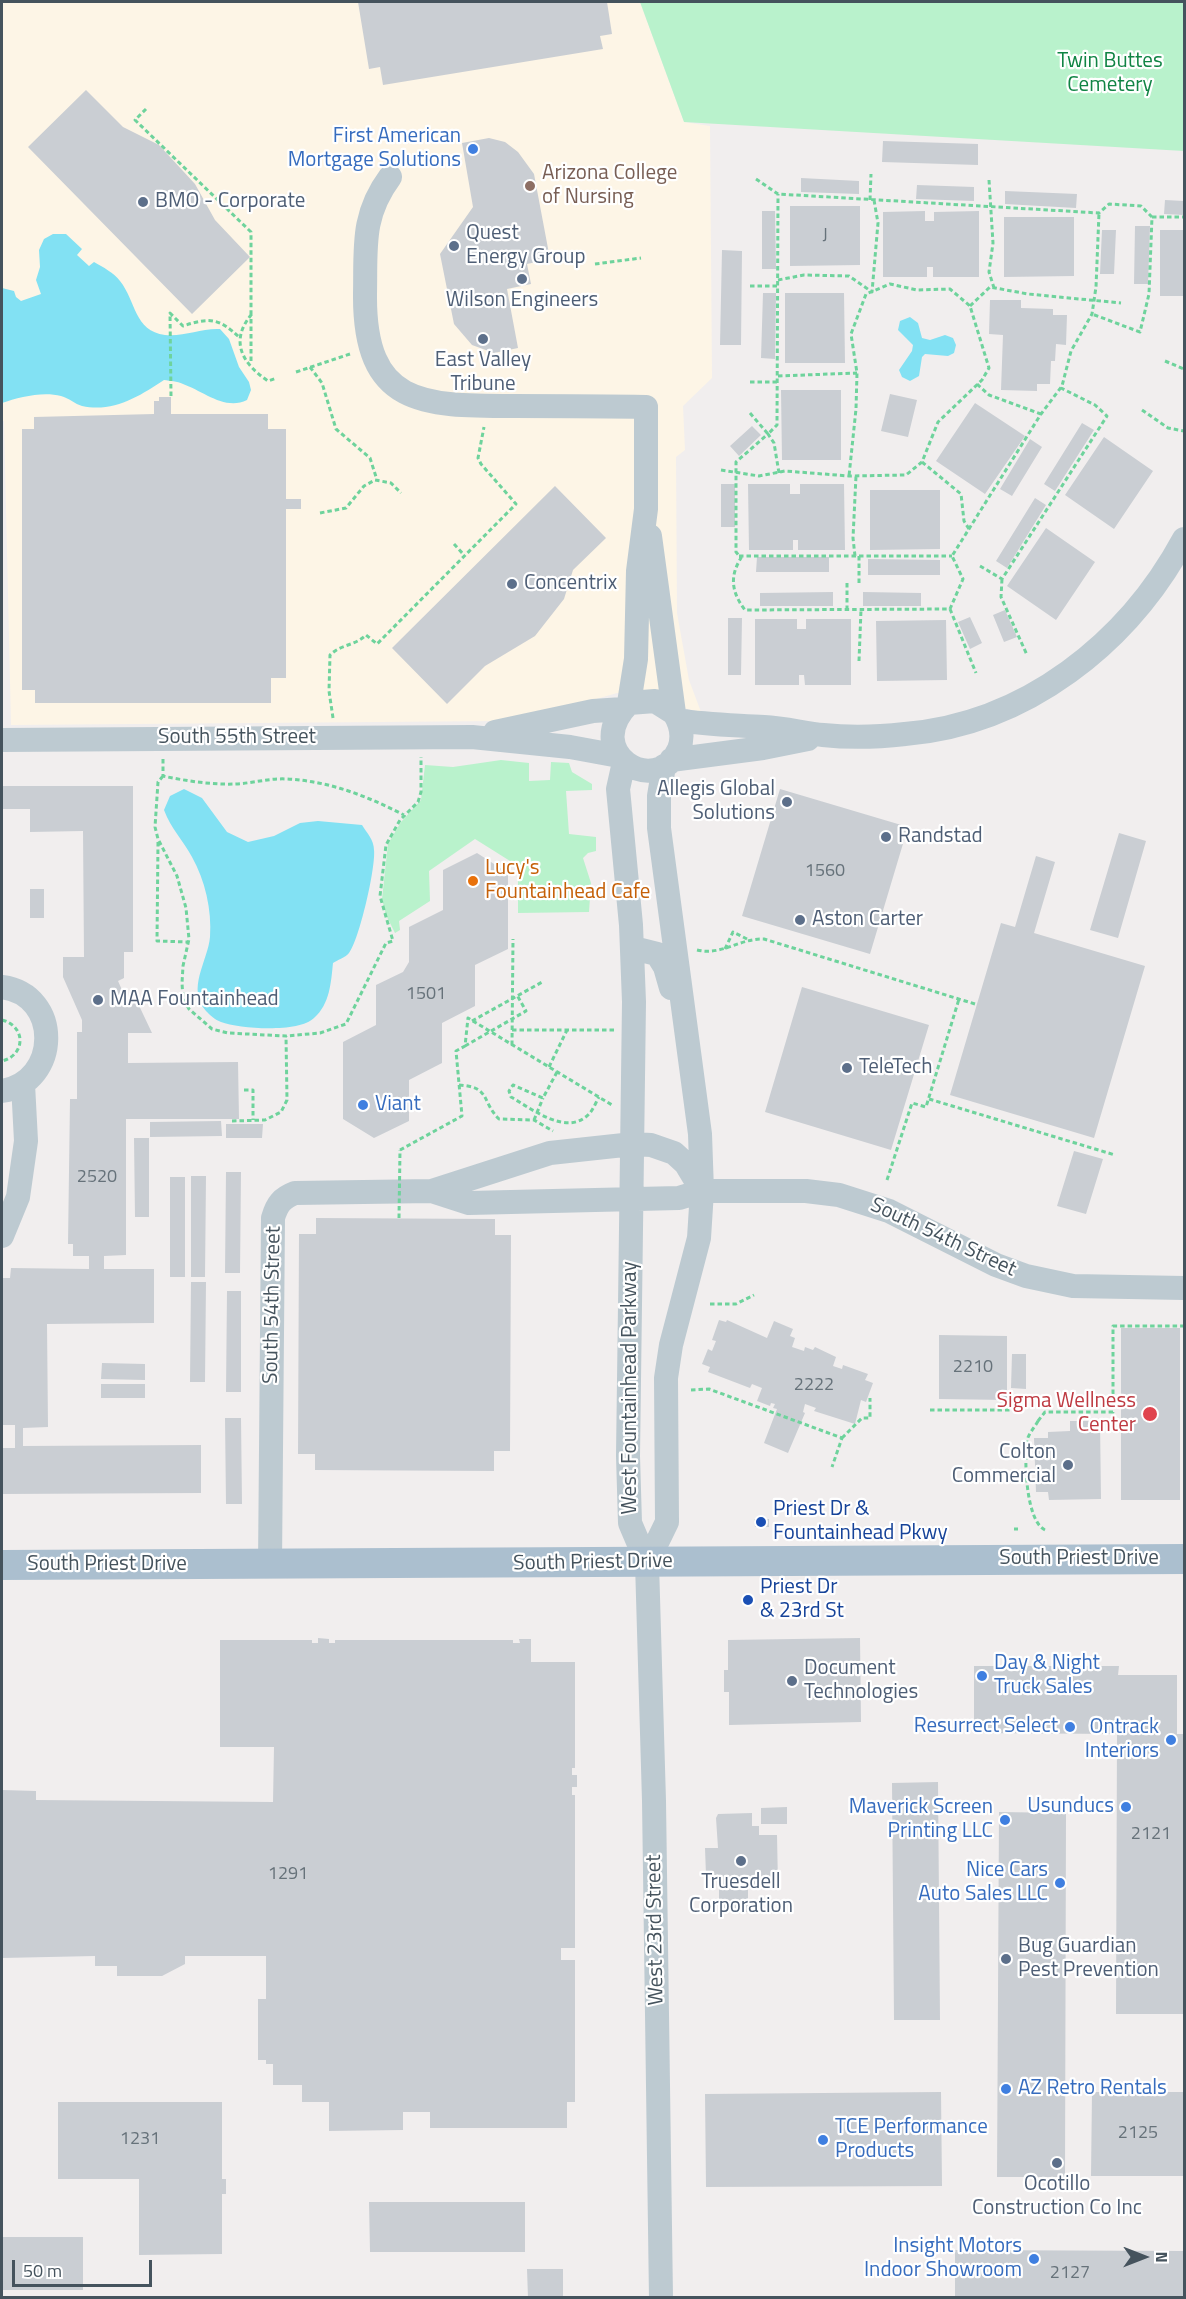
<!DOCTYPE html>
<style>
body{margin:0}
#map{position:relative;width:1186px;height:2299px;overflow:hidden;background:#f1eeee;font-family:"Titillium Web",sans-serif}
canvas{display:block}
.frame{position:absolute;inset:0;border:3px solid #45535d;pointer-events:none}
.north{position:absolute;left:1114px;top:2227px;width:60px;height:60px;-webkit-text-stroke:4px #fff;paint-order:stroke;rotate:90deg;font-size:16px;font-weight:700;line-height:24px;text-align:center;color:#45535d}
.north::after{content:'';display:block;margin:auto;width:21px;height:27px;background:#45535d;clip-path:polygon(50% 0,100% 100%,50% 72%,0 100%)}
.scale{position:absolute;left:12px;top:2260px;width:140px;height:27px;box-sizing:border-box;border:3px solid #45535d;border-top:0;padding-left:8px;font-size:18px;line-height:21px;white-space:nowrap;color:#45535d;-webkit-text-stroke:4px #fff;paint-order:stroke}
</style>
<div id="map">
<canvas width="1186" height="2299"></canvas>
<div class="frame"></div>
<div class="north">N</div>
<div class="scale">50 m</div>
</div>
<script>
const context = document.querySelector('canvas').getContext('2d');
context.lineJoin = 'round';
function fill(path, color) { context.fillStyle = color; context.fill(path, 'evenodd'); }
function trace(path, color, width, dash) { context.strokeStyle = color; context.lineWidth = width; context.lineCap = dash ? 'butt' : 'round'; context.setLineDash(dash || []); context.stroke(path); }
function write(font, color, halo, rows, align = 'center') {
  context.font = font + ' "Titillium Web",sans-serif'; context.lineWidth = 4.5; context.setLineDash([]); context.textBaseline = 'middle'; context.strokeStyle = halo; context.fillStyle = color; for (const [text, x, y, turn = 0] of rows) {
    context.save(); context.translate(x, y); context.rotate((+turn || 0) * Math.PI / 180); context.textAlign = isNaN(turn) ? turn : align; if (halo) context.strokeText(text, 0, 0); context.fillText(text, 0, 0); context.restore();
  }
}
fill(new Path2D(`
 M2,2h638l44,120 26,4 2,252 -29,28 2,44 -9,7 1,156 12,67 12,32 -84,-19 -69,20 -47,8 -490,4 -7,-304h-2z`), '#fdf5e6');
fill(new Path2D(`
 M640,2h544v149l-500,-29z
 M501,760l28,3v18l21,-1 1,-18 18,1 3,9 20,12v6l-26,1 3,43 27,3v14l-8,2 -5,5 8,25 -2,29 -71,1v-47l-43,-27 -46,32 1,30 -31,20 1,9 -5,3 -9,-18 -4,-16 6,-55 13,-22 20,-22 4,-35 28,2z`), '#b9f2cc');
fill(new Path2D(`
 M53,234h13l16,15 -5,6 12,11 5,-4c9,5 20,11 26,19 16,20 14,50 45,54 19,2 36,-7 55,-6l9,10 10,28 10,15 2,8 -4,10c-22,11 -44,-9 -64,-16 -6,-3 -13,-3 -19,-4 -24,16 -51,33 -82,26 -7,-2 -13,-8 -21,-10 -18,-5 -42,1 -59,7v-115l12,3 2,6 5,4 20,-7 -5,-14 4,-13 -1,-17 5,-11z
 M910,317l8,6 4,15 8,2 15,-5 8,3 3,7 -2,8 -6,3 -23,-2 -3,3 -3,19 -9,5 -8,-4 -3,-7 13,-19 1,-6 -15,-15 2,-9z
 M184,789l18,9 25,34 21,10 26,-6 26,-13 18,-2 44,4c5,8 12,15 12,25 2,17 -15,91 -25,103 -4,5 -12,7 -16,10 -2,19 -3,41 -19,55 -15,15 -74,11 -93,4 -6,-2 -11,-7 -15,-11 -20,-22 2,-50 4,-74 2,-27 -5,-57 -18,-80 -9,-17 -21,-28 -28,-47l6,-14z`), '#82e1f3');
fill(new Path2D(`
 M358,2h249l5,32 -12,2 3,13 -220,36 -3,-18 -11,2z
 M86,90l37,37 36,18 36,39 20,36 35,37 -58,57 -164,-167z
 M489,138l16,4 13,10 16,22 16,85 -23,5 4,20 -24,5 11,59 -24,5 -22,-8 -18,-21 -14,-70 33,-47 -11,-64z
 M883,141l95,3v21l-96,-3z
 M801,178l58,3v13l-58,-2z
 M917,185l57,2v14l-58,-2z
 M1005,191l72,3 -1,14 -71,-4z
 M1165,200l19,1v14l-20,-1z
 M790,206h70v59l-70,1z
 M762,211h13l1,58h-14z
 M925,211v10h9v-9l45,-1v66h-46v-10h-6v10h-44v-65z
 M1004,217h70v59l-70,1z
 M1135,226h15l-2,58h-14z
 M1102,230h14l-2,44h-14z
 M1160,230h24v66h-24z
 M722,250l20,1 -1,94h-21z
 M763,293h13l-1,66 -14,-1z
 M785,293h59l1,70h-60z
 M990,300h31v8l32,1v6h14l-1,30 -10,-1 -1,17h-4l-1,23h-13v7l-36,-1 2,-55 -14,-1z
 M781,390h60v70h-59z
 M890,394l27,6 -9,37 -27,-6z
 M159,397h12v17h97v15h18v70h15v10h-15v169h-15v25h-236v-13h-13v-261h12v-12l120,-3v-13h5z
 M975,403l50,33 -40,58 -49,-33z
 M1082,423l12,7 -39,61 -11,-7z
 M752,426l9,9 -22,21 -9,-10z
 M1104,437l49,34 -39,58 -49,-34z
 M1030,439l12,8 -30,49 -12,-7z
 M721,484h14v43h-14z
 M748,484h42v10h10v-10h44l1,66h-47v-10h-5v10h-44z
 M555,486l51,52 -33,32 -9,29 -29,37 -50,30 -38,38 -55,-56z
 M870,490h70v59l-70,1z
 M1035,498l11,7 -39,63 -11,-7z
 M1046,528l49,34 -39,58 -49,-34z
 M757,557h72v15h-73z
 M868,559l72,1v15h-72z
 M833,592v14h-73v-13z
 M863,592l58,1v13h-58z
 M1005,610l12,27 -13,5 -11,-27z
 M970,617l12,26 -12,6 -12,-27z
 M728,618h14l-1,57h-13z
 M755,619h42v10h9v-10h45v66h-46l-1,-10h-5v10h-44z
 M946,620l1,60 -70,1 -1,-60z
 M2,786h131v166h-9v26l-6,3 8,18 8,-4 18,38h-24v30l110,-1 1,57h-113v136l-22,1v13h50v54l-107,1 1,103 -25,1v18l178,-1v48l-199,1v-46h13v-23h-13v-147h8l1,-10 78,1v-13h-16v-12h-5l2,-145h7v-67h5v-12l-19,-43v-20h21l-1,-126 -53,1v-23h-28z
 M780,789l128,38 -38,127 -128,-38z
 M1119,833l27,8 -28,97 -28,-8z
 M477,853l31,20v76l-33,16v41l-33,17v40l-33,17v41l-35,17 -31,-19v-77l33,-17v-40l27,-13 6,-10v-35l34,-17v-40z
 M1036,856l19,6 -21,71 111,33 -51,172 -144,-43 51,-172 14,4z
 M30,889h14v29h-14z
 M802,987l127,38 -38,125 -126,-38z
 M221,1121l1,15 -72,1v-15z
 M226,1124h37l-1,14h-36z
 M134,1138h15v79h-14z
 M1074,1151l29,8 -17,55 -29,-8z
 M226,1172h15l-1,101h-15z
 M191,1176h15l-1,101h-14z
 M170,1177h15v100h-15z
 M316,1218l179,1v16h16l-1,216h-16v20l-179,-1v-16h-17l1,-220h17z
 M191,1282h15l-1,100h-15z
 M227,1291h14v101h-15z
 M719,1320l7,2 1,-2 40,18 7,-17 19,8 -3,7 5,2 -3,9 12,4 1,-4 8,3 2,-3 21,10 -3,9 9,3 1,-4 25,9 -3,6 8,3 -7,19 -5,-2 -6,24 -41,-13 2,-3 -11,-4 -2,8 2,1 -17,40 -24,-10 13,-34 -4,-1 2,-4 -4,-1 -1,3 -13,-5 5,-13 -10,-4 -2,4 -42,-16 2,-5 -8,-3 6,-15 4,2 4,-10 -4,-1z
 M1121,1328h59v172h-59z
 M939,1335l68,1v64l-68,-1z
 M1012,1354h14v35l-15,-1z
 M102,1363l43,1v16l-44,-1z
 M101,1384h44v14h-44z
 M225,1418h16l1,86h-16z
 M1070,1421h30l1,78 -52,1 -1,-8h-12l-2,-54h14v-6l22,-1z
 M754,1519h15v8h-14z
 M318,1638l11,1v4h6v-3h178v3h7l-1,-4h12v23h44v106h-3v7h5v12h-5v8h3v153h-14v12h14v142h-8v26h-137v-16h-27v18l-74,1v-29h-27v-17h-29v-21h-7v-4h-8v-61h8v-43h-81v8l-23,12h-45v-10h-22v-10l-93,2v-168l34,1v9l237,2 1,-55h-54v-107h92v3h6z
 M860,1638l1,84 -132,3v-33h-5v-22h4v-30z
 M974,1666h145l-1,9h59v59h7v280h-68l1,-280 -143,-1z
 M938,1782l2,238h-46l-2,-237z
 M787,1807v17h-26v-16z
 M999,1812l67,1 -1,364h-68z
 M752,1813v13h7v9h18l1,50 -30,1v26h-29v-37h-13l-1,-27h13l-2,-30 2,-4z
 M941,2092l1,94 -236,1 -1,-93z
 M1092,2092h92v84h-93z
 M58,2102h164v77h4v15h-4v60l-83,1v-76h-81z
 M369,2202h156v50h-155z
 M2,2237h81v53h-81z
 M955,2250l229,1v47h-229z
 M527,2269h36v29h-35z`), '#caced3');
trace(new Path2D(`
 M146,109l-11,11 116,112v83
 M756,179l22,15 321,19 10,-9 32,2 11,11 -3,77 -9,38 -48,-18
 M989,180l4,63 -4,29 5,16
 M870,200l1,-26
 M1152,217h32
 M595,264l46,-6
 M778,280l26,-5 45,1 23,16 6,-69 -4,-23
 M750,286h28
 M970,306l20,-19 38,7 93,9
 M251,361v-46c-22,27 -8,49 17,66l9,-3
 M1165,361l19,8
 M310,367l12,16 14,46 34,29 7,22
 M296,372l54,-18
 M778,376l79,-3
 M750,382h27
 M977,384l12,11 52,19
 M171,396l-1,-83 13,13c27,-9 36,-8 57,12
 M1142,410l26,18 16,3
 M750,413l18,21 9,-9 1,-231
 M922,462l39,32 3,27 5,8
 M721,470l38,6 26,-5 64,5 57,-1 16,-13 16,-40 44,-42 7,-12 -19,-62 -20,-17 -33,1 -27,-6 -24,10 -15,40 6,39 -1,36 -7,67
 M779,473l-5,-30 -6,-9 -32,28v90l5,6c-12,19 -9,35 4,52l205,-1 13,-30 -11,-23 89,-142 21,-28 9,-35 21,-37 4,-27 3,-74
 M320,513l26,-5 18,-22 11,-6 16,3 10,10
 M454,544l10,11
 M739,556h213
 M855,556l-2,-18 3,-62
 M859,556v27
 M980,566l22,13 105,-163 -12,-11 -34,-17
 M1002,579l-1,18 26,58
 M847,583v27
 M950,609l26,64
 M859,661l2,-51
 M333,718l-4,-27 1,-36c11,-11 25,-9 36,-20l11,9 139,-140 -35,-40 -3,-6 6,-31
 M163,759v17c23,5 50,9 73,8 18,-1 33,-6 51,-5 42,2 80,17 117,36
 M163,776l-5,6 -3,45 3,12 19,37 9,32 3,31 -6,27 -1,17 1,15 6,11 23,20 16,4 58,3 34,-3 26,-9 40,-81 7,-2 -13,-45 6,-51 14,-25 18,-18 3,-10v-35
 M158,842l-1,99 31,1
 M725,949l8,-17 14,7
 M697,950c25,6 43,-12 67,-11l211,65
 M2,1020c24,6 24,35 0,41
 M472,1021l72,-40
 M512,1030h102
 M512,1045l1,-106
 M465,1046l61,-35 -9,-16
 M549,1067l18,-37
 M557,1072l-14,26 -30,-13 -4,6 2,6c21,12 56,40 78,17 4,-4 7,-12 10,-17
 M459,1085c32,2 22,16 40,34l35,1 19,11
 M244,1090h9v30
 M929,1099l186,56
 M534,1120l9,-22
 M232,1121l33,-1 16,-8 6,-12 -1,-64
 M400,1150l62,-34 -6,-65 9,-5 3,-28 144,87
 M887,1180l25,-77 14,4 33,-108
 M710,1304h26l18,-9
 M691,1390l18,-1 133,49 -10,29
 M930,1410h89
 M1038,1421l7,-9h68v-86h71
 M1038,1421c-3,6 -10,13 -11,20 -3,20 -1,80 18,89
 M842,1438l20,-20h8v-20
 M1014,1529h4`), '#6ed39c', 3, [4.5, 3]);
trace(new Path2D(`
 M390,177c-29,39 -24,71 -25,117 -1,112 57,112 149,112 44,0 88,0 132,1v102l-8,62 -2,88 -7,44
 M650,536l24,177c7,11 10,23 5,36 -22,50 -100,4 -50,-46l26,-2 19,12
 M678,720c29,5 57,5 86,7 20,1 40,6 59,8 27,3 56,2 82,-1 121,-10 223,-91 279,-195
 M495,732l98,-21 30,-2
 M2,740l470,-3 98,10 49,9
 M671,760l92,-12 45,-9
 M624,762l-6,27 13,136 3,77 -6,454 2,67 17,40 7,238 7,497
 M633,948l24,6 8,13 6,21
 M2,987c60,8 58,95 0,104
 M432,1191l118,-38 83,-9 18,1 23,8 12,11 15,25
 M2,1236l16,-39 8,-56 -3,-57
 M647,1563l20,-41 -1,-144 5,-33 28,-107 3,-47 -2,-57 -41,-306v-32l5,-30
 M270,1565l3,-347c4,-14 9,-20 22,-25l137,-2 37,12 210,-5 23,-7h104l33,4 50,16 107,54 30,11 47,10 111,2`), '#bdcad1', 24);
trace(new Path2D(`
 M2,1565l1182,-6`), '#abbfcf', 30);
trace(new Path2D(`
 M399,1218l1,-68`), '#6ed39c', 3, [4.5, 3]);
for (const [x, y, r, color] of [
 [473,149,6,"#3f7fe0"],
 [530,186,6,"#8d6e63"],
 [143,202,6,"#5c6f8a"],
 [454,246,6,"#5c6f8a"],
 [522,279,6,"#5c6f8a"],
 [483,339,6,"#5c6f8a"],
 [512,584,6,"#5c6f8a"],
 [787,802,6,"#5c6f8a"],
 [886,837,6,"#5c6f8a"],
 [473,881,6,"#e8710a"],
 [800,920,6,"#5c6f8a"],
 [98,1000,6,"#5c6f8a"],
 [847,1068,6,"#5c6f8a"],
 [363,1105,6,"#3f7fe0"],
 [1150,1414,8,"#e0444e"],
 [1068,1465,6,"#5c6f8a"],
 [761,1522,6,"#1a4fb4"],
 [748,1600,6,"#1a4fb4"],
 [982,1676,6,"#3f7fe0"],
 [792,1681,6,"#5c6f8a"],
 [1070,1727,6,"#3f7fe0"],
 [1171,1740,6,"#3f7fe0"],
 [1126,1807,6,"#3f7fe0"],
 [1005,1820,6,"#3f7fe0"],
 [741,1861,6,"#5c6f8a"],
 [1060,1883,6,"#3f7fe0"],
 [1006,1959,6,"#5c6f8a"],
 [1006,2089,6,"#3f7fe0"],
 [823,2140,6,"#3f7fe0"],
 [1057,2163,6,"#5c6f8a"],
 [1034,2259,6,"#3f7fe0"]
]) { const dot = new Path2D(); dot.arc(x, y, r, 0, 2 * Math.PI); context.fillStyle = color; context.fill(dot); trace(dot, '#fff', 2); }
write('18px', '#66727a', null, [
 ["J",825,236],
 ["1560",825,872],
 ["1501",426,995],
 ["2520",97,1178],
 ["2210",973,1368],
 ["2222",814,1386],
 ["2121",1151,1835],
 ["1291",288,1875],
 ["2125",1138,2134],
 ["1231",140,2140],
 ["2127",1070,2274]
]);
write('21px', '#108444', '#fff', [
 ["Twin Buttes",1110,62],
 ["Cemetery",1110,86]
]);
write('21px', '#366cbe', '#fff', [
 ["First American",461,137],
 ["Mortgage Solutions",461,161],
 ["Viant",375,1105,"left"],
 ["Day & Night",994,1664,"left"],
 ["Truck Sales",994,1688,"left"],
 ["Resurrect Select",1058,1727],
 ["Ontrack",1159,1728],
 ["Interiors",1159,1752],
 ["Usunducs",1114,1807],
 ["Maverick Screen",993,1808],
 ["Printing LLC",993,1832],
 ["Nice Cars",1048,1871],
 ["Auto Sales LLC",1048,1895],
 ["AZ Retro Rentals",1018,2089,"left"],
 ["TCE Performance",835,2128,"left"],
 ["Products",835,2152,"left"],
 ["Insight Motors",1022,2247],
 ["Indoor Showroom",1022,2271]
], 'right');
write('21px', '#785e54', '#fff', [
 ["Arizona College",542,174],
 ["of Nursing",542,198]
], 'left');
write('21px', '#4e5e75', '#fff', [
 ["BMO - Corporate",155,202],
 ["Quest",466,234],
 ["Energy Group",466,258],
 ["Wilson Engineers",522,301,"center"],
 ["East Valley",483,361,"center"],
 ["Tribune",483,385,"center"],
 ["Concentrix",524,584],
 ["Allegis Global",775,790,"right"],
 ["Solutions",775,814,"right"],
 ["Randstad",898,837],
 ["Aston Carter",812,920],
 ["MAA Fountainhead",110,1000],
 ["TeleTech",859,1068],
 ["Colton",1056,1453,"right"],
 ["Commercial",1056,1477,"right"],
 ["Document",804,1669],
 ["Technologies",804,1693],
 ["Truesdell",741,1883,"center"],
 ["Corporation",741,1907,"center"],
 ["Bug Guardian",1018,1947],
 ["Pest Prevention",1018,1971],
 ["Ocotillo",1057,2185,"center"],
 ["Construction Co Inc",1057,2209,"center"]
], 'left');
write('21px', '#45535d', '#fff', [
 ["South 55th Street",237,738],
 ["South 54th Street",943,1238,25],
 ["South 54th Street",273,1305,-89],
 ["West Fountainhead Parkway",631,1388,-90],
 ["South Priest Drive",1079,1559],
 ["South Priest Drive",593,1563,-1],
 ["South Priest Drive",107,1565],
 ["West 23rd Street",656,1930,-91]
]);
write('21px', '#c56008', '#fff', [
 ["Lucy's",485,869],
 ["Fountainhead Cafe",485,893]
], 'left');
write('21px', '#be3a42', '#fff', [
 ["Sigma Wellness",1136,1402],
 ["Center",1136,1426]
], 'right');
write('21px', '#164399', '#fff', [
 ["Priest Dr &",773,1510],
 ["Fountainhead Pkwy",773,1534],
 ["Priest Dr",760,1588],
 ["& 23rd St",760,1612]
], 'left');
</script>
